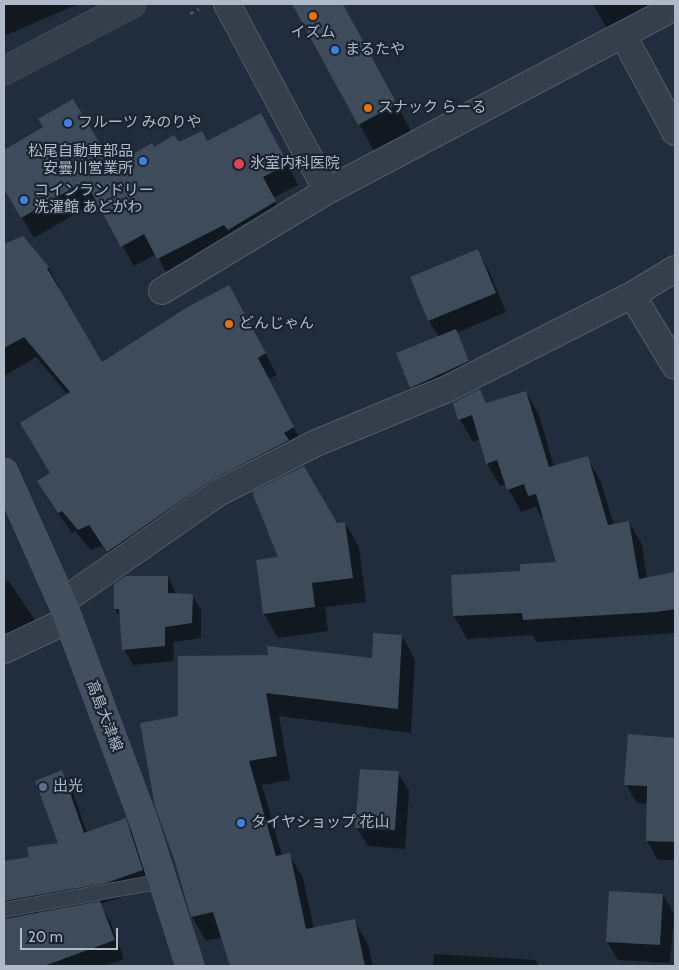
<!DOCTYPE html>
<meta charset="utf-8">
<style>
body{margin:0}
#map{position:relative;width:679px;height:970px;overflow:hidden;background:#212d3c;font-family:Cabin,sans-serif}
canvas{display:block}
.frame{position:absolute;inset:0;border:5px solid #b0b9c8;pointer-events:none}
.scale{position:absolute;left:20px;top:928px;width:98px;height:22px;box-sizing:border-box;border:2px solid #b0b9c8;border-top:0;padding-left:6px;font-size:15px;line-height:18px;white-space:nowrap;color:#b0b9c8;-webkit-text-stroke:4px #1a2430;paint-order:stroke}
</style>
<div id="map">
<canvas width="679" height="970"></canvas>
<div class="frame"></div>
<div class="scale">20 m</div>
</div>
<script>
const context = document.querySelector('canvas').getContext('2d');
context.lineJoin = 'round';
function fill(path, color) { context.fillStyle = color; context.fill(path, 'evenodd'); }
function trace(path, color, width, dash) { context.strokeStyle = color; context.lineWidth = width; context.lineCap = dash ? 'butt' : 'round'; context.setLineDash(dash || []); context.stroke(path); }
function write(font, color, halo, rows, align = 'center') {
  context.font = font + ' Cabin,"Noto Sans JP",sans-serif'; context.lineWidth = 4.5; context.setLineDash([]); context.textBaseline = 'middle'; context.strokeStyle = halo; context.fillStyle = color; for (const [text, x, y, turn = 0] of rows) {
    context.save(); context.translate(x, y); context.rotate((+turn || 0) * Math.PI / 180); context.textAlign = isNaN(turn) ? turn : align; if (halo) context.strokeText(text, 0, 0); context.fillText(text, 0, 0); context.restore();
  }
}
fill(new Path2D(`
 M4,4h74l-74,32z
 M297,4h45l69,127 -37,20 -80,-146z
 M593,4h67l-51,28z
 M44,127l68,40 42,-18 24,-5 94,-9 26,50 -25,13 13,24 -116,57 -14,-25 -22,12 -37,-65 -63,37 -30,-51v-36z
 M23,238l25,29 12,21 -2,2 43,74 140,-57 36,68 -9,4 37,70 -83,53 -102,70 -18,-26 -11,4 -16,-19 -3,2 -21,-30v-30l17,-78 -32,-38 -32,19v-130z
 M477,251l11,18 18,43 -50,21 22,47 -56,26 -11,-19 28,-50 -10,-16 -17,-43z
 M480,391l7,13 39,-12 13,23 15,52 33,-10 13,23 14,45 15,-3 13,23 5,34 28,-6v60l-138,9 -4,-7 -66,4 -13,-23 -1,-40 68,-3 37,-10 -14,-46 -2,1 -6,-11 -15,5 -15,-28 -6,2 -13,-23 -6,-24 -8,3 -13,-23z
 M345,523l14,24 7,55 -41,5 3,24 -50,7 -14,-24 15,-56z
 M168,577l9,18h15l9,15v28l-28,4 1,19 -41,4 -9,-16 -3,-29 -6,-11z
 M8,580l33,49 -37,27v-73z
 M402,636l13,24 -4,73 -132,-17 11,64 -28,5 20,71 7,-2 14,24 11,51 40,-9 14,24 5,22h-141l-9,-29 -17,4 -14,-24 -13,-200 194,-58z
 M629,735l46,4v121h-17l-11,-19 1,-37 -11,-1 -11,-19z
 M61,772l11,18 15,43 38,-13 11,18 16,50 -52,16 10,17 14,38 -20,7h-100v-104l26,-4 29,-14z
 M398,773l11,18 -4,58 -37,-3 -11,-18z
 M663,895l11,19 -4,49 -52,-3 -11,-18z
 M434,954l102,6 3,6h-106z`), '#0007');
fill(new Path2D(`
 M292,4h51l54,100 -39,21z
 M73,99l40,66 39,-22 2,4 20,-12 5,7 23,-11 5,10 54,-28 27,51 -25,13 13,24 -48,29 -4,-5 -67,34 -13,-25 -23,13 -36,-66 -64,37 -17,-29v-39l39,-23 -5,-8z
 M23,236l26,31 -2,1 55,94 84,-54 43,-23 37,68 -8,5 36,69 -10,6 5,7 -79,41 -103,71 -18,-27 -11,5 -16,-19 -4,2 -21,-32 13,-8 -30,-50 50,-31 -46,-55 -20,11v-104z
 M478,249l18,44 -68,28 -18,-44z
 M456,329l13,32 -59,27 -14,-35z
 M480,389l6,14 40,-12 23,76 39,-11 20,69 21,-4 10,58 36,-7v37l-19,3 -133,8 -1,-7 -69,3 -2,-41 69,-4v-7l36,-2 -20,-68 -8,2 -4,-12 -17,6 -10,-30 -11,4 -14,-49 -14,5 -5,-17z
 M304,466l33,57 8,-1 8,56 -41,5 3,24 -52,7 -7,-54 22,-3 -26,-65z
 M126,576h42v17l25,1 -1,29 -27,4v19l-43,4 -3,-41h-5v-25z
 M373,633l29,2 -4,74 -132,-16 11,63 -28,5 27,95 14,-3 16,76 49,-10 10,47h-135l-17,-54 -22,5 -17,-58 -19,-52 -15,-84 38,-7v-60l90,-1 -1,-9 105,12z
 M628,734l47,4v104l-29,-1 1,-55 -23,-1z
 M360,769l39,2 -4,59 -40,-2z
 M62,770l22,63 42,-15 17,52 -37,13 -102,18v-40l25,-4 -2,-10 31,-4 -23,-62z
 M609,891l54,3 -3,51 -54,-3z
 M100,901l15,39 -71,26h-40v-47z`), '#3d4b5b');
const service = new Path2D(`
 M4,910l159,-29`);
const minor = new Path2D(`
 M227,4l100,187
 M623,35l52,97
 M162,291l165,-100 348,-184
 M632,295l43,71
 M62,602l156,-109 98,-50 131,-54 185,-94 43,-26
 M4,650l64,-30`);
const tertiary = new Path2D(`
 M4,71l128,-67`);
const secondary = new Path2D(`
 M4,472l58,130 82,220 46,144`);
trace(service, '#535c69', 16);
trace(minor, '#535c69', 28);
trace(tertiary, '#535c69', 29);
trace(secondary, '#535c69', 29);
trace(new Path2D(`
 M190,14l9,-5`), '#41575a', 3, [4, 4]);
trace(service, '#353f4c', 14);
trace(minor, '#353f4c', 26);
trace(tertiary, '#353f4c', 28);
trace(secondary, '#434e5f', 28);
for (const [x, y, r, color] of [
 [313,16,5,"#e8710a"],
 [335,50,5,"#3f7fe0"],
 [368,108,5,"#e8710a"],
 [68,123,5,"#3f7fe0"],
 [143,161,5,"#3f7fe0"],
 [239,164,6,"#e0444e"],
 [24,200,5,"#3f7fe0"],
 [229,324,5,"#e8710a"],
 [43,787,5,"#5c6f8a"],
 [241,823,5,"#3f7fe0"]
]) { const dot = new Path2D(); dot.arc(x, y, r, 0, 2 * Math.PI); context.fillStyle = color; context.fill(dot); trace(dot, '#1a2430', 2); }
write('15px', '#b0b9c8', '#1a2430', [
 ["イズム",313,33,"center"],
 ["まるたや",345,50],
 ["スナック らーる",378,108],
 ["フルーツ みのりや",78,123],
 ["松尾自動車部品",133,152,"right"],
 ["安曇川営業所",133,169,"right"],
 ["氷室内科医院",250,164],
 ["コインランドリー",34,191],
 ["洗濯館 あどがわ",34,208],
 ["どんじゃん",239,324],
 ["出光",53,787],
 ["タイヤショップ 花山",251,823]
], 'left');
write('15px', '#b0b9c8', '#1a2430', [
 ["高島大津線",104,716,69]
]);
</script>
